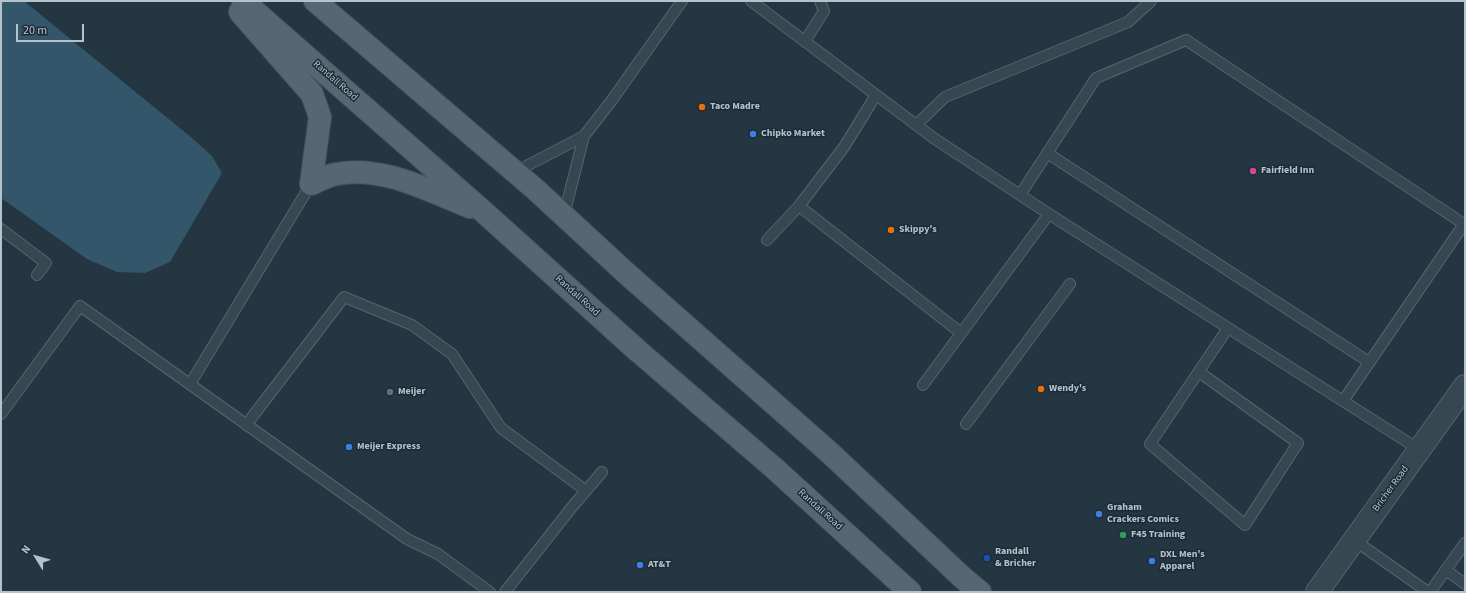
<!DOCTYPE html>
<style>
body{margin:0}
#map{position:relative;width:1466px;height:593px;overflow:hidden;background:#233642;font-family:"Source Sans 3",sans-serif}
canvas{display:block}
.frame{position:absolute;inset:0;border:2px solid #b4c2cc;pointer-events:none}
.north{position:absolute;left:16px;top:537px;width:40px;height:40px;-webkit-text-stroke:3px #1c2c37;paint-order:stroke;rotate:307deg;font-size:11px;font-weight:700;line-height:16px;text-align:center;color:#b4c2cc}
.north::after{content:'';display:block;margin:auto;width:14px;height:18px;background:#b4c2cc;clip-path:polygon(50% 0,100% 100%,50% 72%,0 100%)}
.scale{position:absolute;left:16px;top:24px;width:68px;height:18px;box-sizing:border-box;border:2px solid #b4c2cc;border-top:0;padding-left:5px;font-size:12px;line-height:14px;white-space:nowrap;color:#b4c2cc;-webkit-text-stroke:3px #1c2c37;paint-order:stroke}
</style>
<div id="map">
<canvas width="1466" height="593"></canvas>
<div class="frame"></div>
<div class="north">N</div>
<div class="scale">20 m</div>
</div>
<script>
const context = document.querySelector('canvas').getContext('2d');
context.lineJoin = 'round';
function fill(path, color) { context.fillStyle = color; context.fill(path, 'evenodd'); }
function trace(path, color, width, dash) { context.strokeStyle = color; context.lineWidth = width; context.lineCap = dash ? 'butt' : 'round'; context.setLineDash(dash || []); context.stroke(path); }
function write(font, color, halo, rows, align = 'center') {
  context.font = font + ' "Source Sans 3",sans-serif'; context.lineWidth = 3; context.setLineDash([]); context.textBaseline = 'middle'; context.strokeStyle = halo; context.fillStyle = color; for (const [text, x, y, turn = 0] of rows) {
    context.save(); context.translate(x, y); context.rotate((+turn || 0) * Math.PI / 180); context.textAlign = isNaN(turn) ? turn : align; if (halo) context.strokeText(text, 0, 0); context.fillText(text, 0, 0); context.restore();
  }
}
fill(new Path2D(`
 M1,1h23l168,137 20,18 10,17 -52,89 -25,11 -28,-1 -30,-13 -86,-61z`), '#34566a');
const service = new Path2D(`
 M751,1l184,138 114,75 371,236
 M805,41l19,-30 -4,-10
 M916,125l29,-28 183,-75 23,-21
 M584,136l28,-36 70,-99
 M1047,153l322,209
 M515,172l69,-36 -20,79
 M1020,195l76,-117 90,-38 278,184 -121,177
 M799,206l162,127
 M1,229l45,34 -9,12
 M767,240l32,-34 45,-59 32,-52
 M1199,372l99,71 -53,82 -95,-81 78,-116
 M190,384l121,-200
 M923,385l126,-171
 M1,414l79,-108 327,233 31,15 52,38
 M966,424l104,-140
 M246,425l98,-128 68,28 40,29 49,74 84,62
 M1354,540l74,52
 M1446,570l19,14
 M505,592l67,-85 30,-35
 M1430,592l35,-49`);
const tertiary = new Path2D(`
 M1317,592l148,-206`);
const primary = new Path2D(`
 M243,1l243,213 152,137 136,117 136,124
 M315,1l220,188 91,84 204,180 133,125 17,14
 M240,12l72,82 8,23 -9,67c8,-3 17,-9 26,-10 46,-9 92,17 133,33`);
trace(service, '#55656f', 12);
trace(tertiary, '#55656f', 24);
trace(primary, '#44535e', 24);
trace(service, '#374752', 10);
trace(tertiary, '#374752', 22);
trace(primary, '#556772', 22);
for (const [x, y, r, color] of [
 [702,107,4,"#e8710a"],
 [753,134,4,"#3f7fe0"],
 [1253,171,4,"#d1479c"],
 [891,230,4,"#e8710a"],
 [1041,389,4,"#e8710a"],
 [390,392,4,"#5c6f8a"],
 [349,447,4,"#3f7fe0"],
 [1099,514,4,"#3f7fe0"],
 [1123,535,4,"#2e9e5b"],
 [987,558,4,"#1a4fb4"],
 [1152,561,4,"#3f7fe0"],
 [640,565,4,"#3f7fe0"]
]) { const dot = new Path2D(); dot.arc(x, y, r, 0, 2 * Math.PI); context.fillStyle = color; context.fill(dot); trace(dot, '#1c2c37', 1.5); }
write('10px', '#b4c2cc', '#1c2c37', [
 ["Randall Road",335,81,41],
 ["Randall Road",577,296,42],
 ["Bricher Road",1391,489,-54],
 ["Randall Road",820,510,42]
]);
write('bold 10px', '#b4c2cc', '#1c2c37', [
 ["Taco Madre",710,107],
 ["Chipko Market",761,134],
 ["Fairfield Inn",1261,171],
 ["Skippy's",899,230],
 ["Wendy's",1049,389],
 ["Meijer",398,392],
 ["Meijer Express",357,447],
 ["Graham",1107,508],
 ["Crackers Comics",1107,520],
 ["F45 Training",1131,535],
 ["Randall",995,552],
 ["& Bricher",995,564],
 ["DXL Men's",1160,555],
 ["Apparel",1160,567],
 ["AT&T",648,565]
], 'left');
</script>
